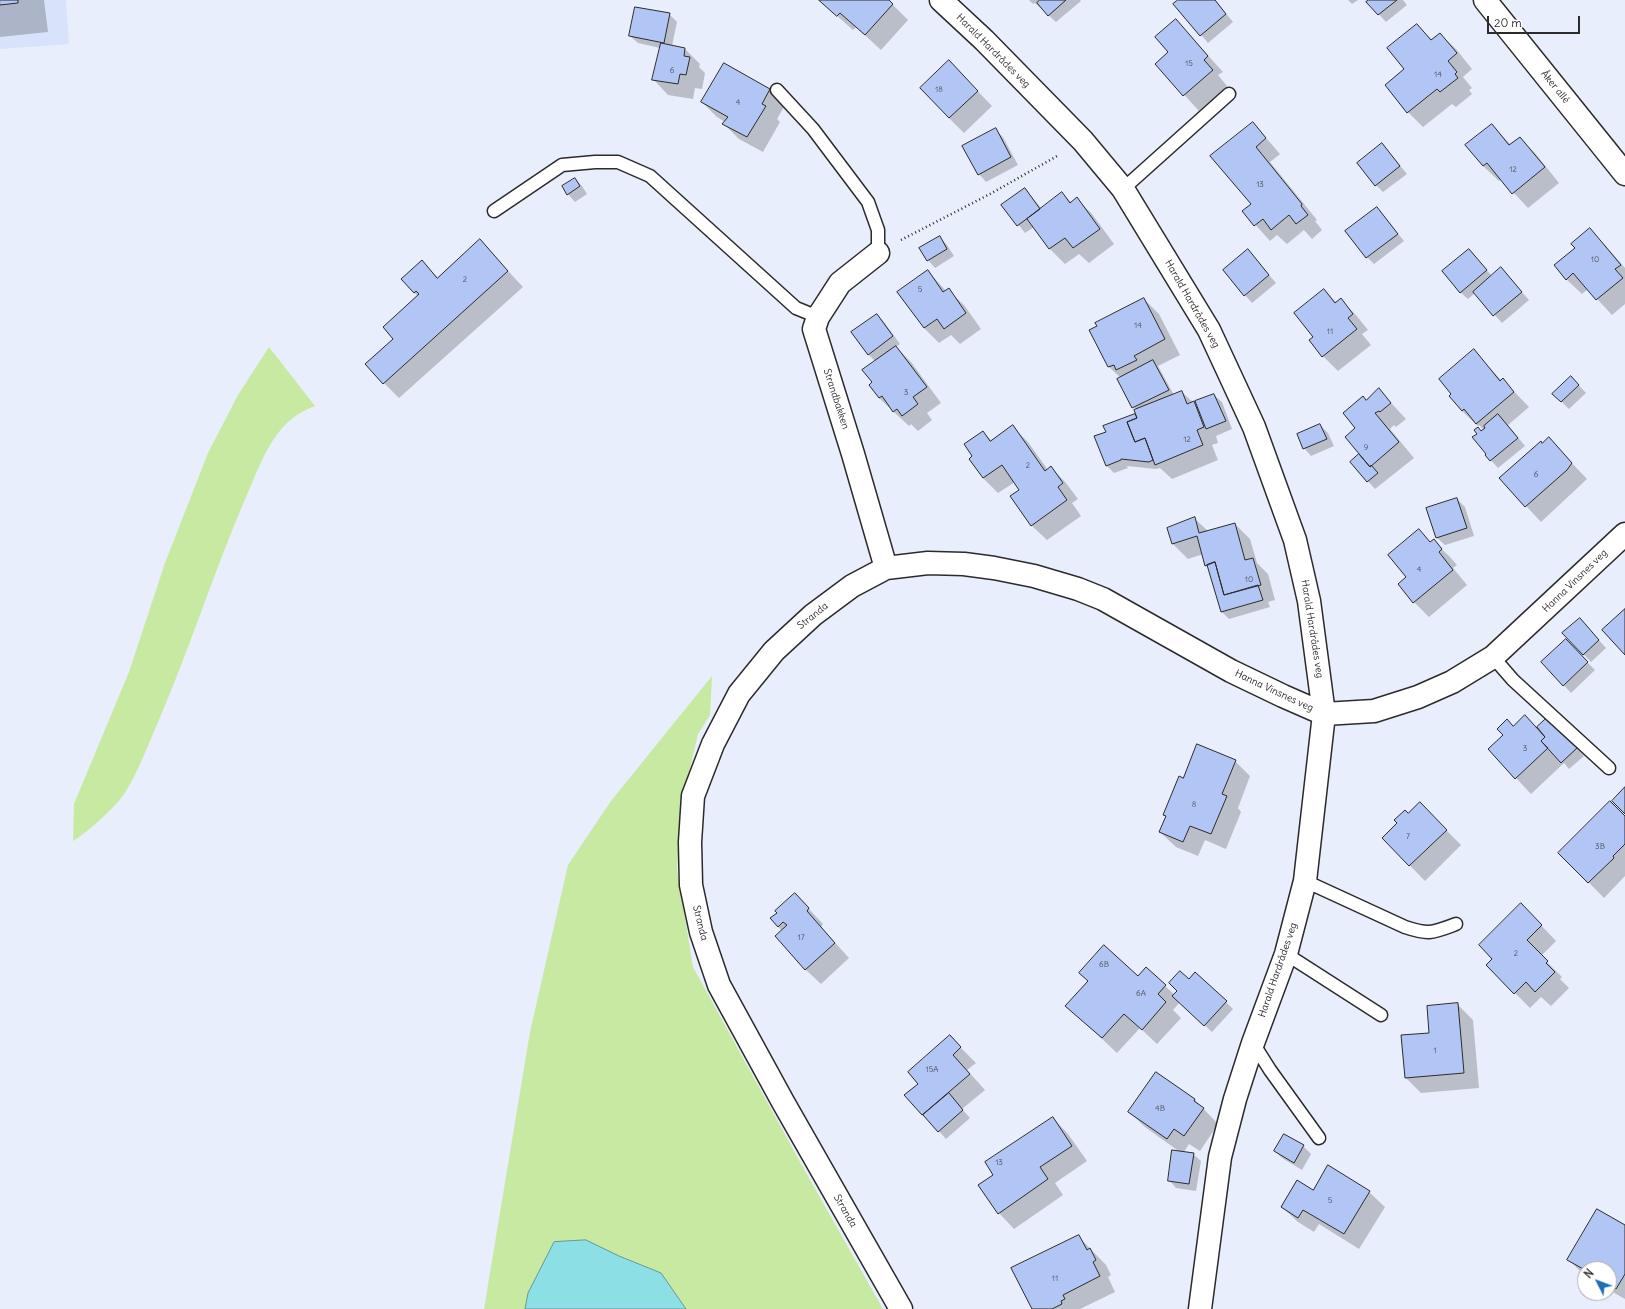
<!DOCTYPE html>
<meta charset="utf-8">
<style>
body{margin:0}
#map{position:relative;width:1625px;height:1309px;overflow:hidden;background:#e8eefc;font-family:Delius,sans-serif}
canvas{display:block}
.north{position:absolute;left:1577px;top:1261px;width:40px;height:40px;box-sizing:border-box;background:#fff;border:1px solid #aaa;border-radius:50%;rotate:312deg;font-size:11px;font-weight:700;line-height:16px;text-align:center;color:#2b2b2b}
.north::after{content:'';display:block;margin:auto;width:14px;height:18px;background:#1f6fb2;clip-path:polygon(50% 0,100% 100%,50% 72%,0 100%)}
.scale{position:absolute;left:1487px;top:16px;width:93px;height:18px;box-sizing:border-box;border:2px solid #2b2b2b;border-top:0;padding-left:5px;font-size:12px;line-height:14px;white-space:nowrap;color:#2b2b2b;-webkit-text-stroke:3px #fff;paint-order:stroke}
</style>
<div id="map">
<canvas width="1625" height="1309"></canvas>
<div class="north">N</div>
<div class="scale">20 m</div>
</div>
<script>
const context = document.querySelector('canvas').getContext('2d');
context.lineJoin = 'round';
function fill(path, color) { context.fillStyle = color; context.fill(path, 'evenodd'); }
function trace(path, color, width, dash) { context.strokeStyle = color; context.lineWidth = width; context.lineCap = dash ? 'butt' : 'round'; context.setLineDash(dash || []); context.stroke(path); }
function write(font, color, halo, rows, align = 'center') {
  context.font = font + ' Delius,sans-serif'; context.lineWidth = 3; context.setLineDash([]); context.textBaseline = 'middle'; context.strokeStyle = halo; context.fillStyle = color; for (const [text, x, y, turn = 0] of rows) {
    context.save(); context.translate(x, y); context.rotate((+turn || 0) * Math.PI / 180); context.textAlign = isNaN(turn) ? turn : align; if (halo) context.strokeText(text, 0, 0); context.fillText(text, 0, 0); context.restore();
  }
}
fill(new Path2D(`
 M18,0h48l3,44 -69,5v-44l18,-2z`), '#d8e2fa');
fill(new Path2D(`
 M269,347l46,59c-41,14 -53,55 -69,91 -32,74 -56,151 -88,225 -10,23 -19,48 -32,69 -8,14 -39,42 -53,50l1,-37 55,-132 36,-109 43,-110 30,-58z
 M712,676l-2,39 -12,19 -17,72 -4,63 16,98 112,204 78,138h-197l-9,-12 -33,-31 -25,-10 -91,37 -3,16h-41l46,-277 38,-167 43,-64z`), '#c7e9a2');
const water = new Path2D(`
 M586,1240l33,16 42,17 25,36h-161l3,-16 26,-51z`);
fill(water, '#8ddfe6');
trace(water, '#66979b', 1);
fill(new Path2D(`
 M0,0h44l4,32 -48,5z
 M819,0h69l20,20 -27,30 -25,-23 -3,3z
 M1029,0h51l1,1 -25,21 -21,-19 -2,1z
 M1179,0h36l18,22 -25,21 -33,-39z
 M1348,0h10l-6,4z
 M1370,0h33l4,5 -21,17 -18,-20z
 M669,14l8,8 -5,24 13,3 15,15 -1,3 6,6 -3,16 -7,-1 -2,11 -25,-4 -15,-16 7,-31 -22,-5 -8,-7z
 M1176,20l47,52 -5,3 9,11 -28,25 -43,-47 14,-12z
 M1417,25l15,15 8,-6 16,15 16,20 -9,8 9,11 -3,2 3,4 -16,13 -4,-3 -29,23 -15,-15z
 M964,77l28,29 -28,27 -15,-15z
 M770,89l15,16 -8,14 3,3 -17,30 -24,-13 -15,-15 1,-2 -8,-5 -15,-15z
 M1253,123l27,31 -10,8 47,58 -2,1 7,9 -10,9 -8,-9 -17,14 -10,-9 -7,6 -27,-30 9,-6z
 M1492,125l19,20 9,-7 15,15 24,30 -31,25 -27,-29 -2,2 -16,-15 -16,-21z
 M995,130l8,7 15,28 -32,17 -7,-8z
 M1382,144l25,30 -24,18 -7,-7z
 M575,179l7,7 5,8 -12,8 -7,-8z
 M1025,189l17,20 20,-16 10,10 5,-4 15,15 22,30 -25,19 -10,-9 -14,10 -15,-15 -16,-22 -9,6 -22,-28z
 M1377,208l27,33 -30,23 -7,-7z
 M1590,230l15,15 20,23v36l-13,11 -24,-26 -6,5 -16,-15 10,-31z
 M940,237l7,8 7,11 -19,12 -7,-8z
 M480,241l43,46 -124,111 -15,-15 11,-44 23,-43 -4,-3 8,-32 16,17z
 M1248,250l28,33 -24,20 -7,-8z
 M1469,250l23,26 9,-7 28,31 -27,23 -27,-30 -7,6 -8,-7z
 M928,271l18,20 2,-1 16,15 17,24 -21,15 -9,-9 -12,8 -15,-15z
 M1324,290l13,13 4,-3 15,15 12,15 -6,4 9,11 -33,26 -15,-15 -13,-16 4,-3z
 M1144,299l15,15 21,41 -22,11 16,29 8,-3 17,16 15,-13 8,7 10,27 -16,7 2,7 -6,2 6,15 -46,19 -12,-11 -4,1 -29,-3 1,2 -14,5 -7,-7v-34l28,-17 3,3 -2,-8 -17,-31 2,-1 -12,-11z
 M877,315l7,7 16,22 -4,3 15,15 30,41 -14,10 5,7 -14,11 -7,-7 -2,2 -14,-13 -16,-15 -9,-13 3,-3 3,-20 -8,-8z
 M1474,351l28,30 1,-1 26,27 -21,18 17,21 -27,22 -12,-13 2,-1 -7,-22 3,-2 -5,-5 -1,1 -16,-15 -12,-15z
 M1571,377l15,16 -17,16 -15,-15z
 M1379,390l27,29 -10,8 -2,-2 -4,4 24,29 -39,31 -24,-27 10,-8 -4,-26 9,-27z
 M1320,425l8,8 6,13 -23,10 -7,-8z
 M1013,427l15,15 20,28 3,-3 15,16 12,16 -6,4 9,13 -34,24 -16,-15 -11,-35 -5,-8 -17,11 -15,-15 -9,-21 9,-25 9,9z
 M1549,439l38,40 -46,43 -41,-44z
 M1457,499l8,8 9,29 -29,9 -8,-7z
 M1195,519l13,12 27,-7 15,15 7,24 11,11 7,26 -7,2 2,5 -41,12 -7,-7 -13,-44 -3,-3 -3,-11 -15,5 -15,-15 -5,-16z
 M1419,531l12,12 2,-2 16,15 8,9 -4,3 14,17 -38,32 -15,-15 -6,-25z
 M1587,627l19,21 -15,14 -28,-29z
 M1573,648l22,22 -24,23 -29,-31z
 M1548,718l36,38 -15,13 -5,-6 -33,31 -42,-45 24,-22 24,1z
 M1235,761l15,15 -12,32 3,4 -15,37 -21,-9 -7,16 -22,-9 -16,-15 7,-15 -2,-2 19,-36z
 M1419,803l42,42 -36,36 -42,-43z
 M1625,818v58l-21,22 -44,-45z
 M795,894l28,30 -2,3 28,31 -28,26 -16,-15 -23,-38 -11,-12z
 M1521,904l35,37 -15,15 21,21 -2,2 9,9 -18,18 -10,-9 -11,11 -43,-43 7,-6z
 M1146,969l29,26 14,-15 37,22 7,7 -21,23 -32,-30 -7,8 8,8 -24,26 -17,-16 -23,25 -50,-47 71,-29z
 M1457,1004l16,16 6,68 -58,5 -15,-15 24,-45z
 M950,1037l26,26 -9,7 18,20 -23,19 8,9 -24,21 -40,-44 14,-11z
 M1156,1074l39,26 23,24 -18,27 -11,-7 -5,8 9,2 8,7 -5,30 -20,-3 -7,-8 11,-28 -35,-25 -16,-15z
 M1053,1118l15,16 19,27 -32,22 8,12 -49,34 -15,-16 -4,-38z
 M1284,1135l19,11 8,8 -9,16 -20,-12 -7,-7z
 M1313,1191l56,1 16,15 -26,42 -40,-25 -5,8 -16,-10 -16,-15z
 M1625,1226v73l-16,-9v-21h-24v7l-16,-16z
 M1078,1236l28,29 5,10 -3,2 7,15 -35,17h-47l-21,-41z`), '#0003');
const building = new Path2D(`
 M0,0h18v3l-18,2z
 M819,0h70l4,4 -28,31 -25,-22 -3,3z
 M1040,0h26l-18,16 -11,-13z
 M1178,0h37l11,14 -26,22 -27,-32z
 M1369,0h28l-19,15 -12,-13z
 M635,7l35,6 -6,30 -35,-7z
 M1176,19l32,37 -4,4 9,10 -30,26 -28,-32 13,-12 -13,-15z
 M1417,24l14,16 9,-7 17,20 -9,8 9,11 -2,2 3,4 -18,14 -3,-3 -30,24 -22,-28 19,-16 -17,-21z
 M661,43l24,5 -1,8 6,1 -4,18 -6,-1 -2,10 -26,-4z
 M949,60l29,31 -29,27 -29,-30z
 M724,63l46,26 -8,15 4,2 -19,31 -25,-13 6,-7 -27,-15z
 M1253,122l13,16 -10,9 46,57 -1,2 7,9 -12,9 -7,-9 -18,15 -8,-11 -9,7 -12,-15 9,-7 -41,-48z
 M1492,124l17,21 11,-8 25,30 -33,27 -25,-31 -4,3 -18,-21z
 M996,128l15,29 -33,18 -16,-29z
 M1382,143l18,23 -25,20 -18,-23z
 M575,178l5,8 -13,9 -5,-9z
 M1025,188l15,21 -23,17 -16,-21z
 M1062,192l8,11 7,-6 23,32 -27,19 -8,-10 -16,11 -22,-30z
 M1377,207l21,27 -32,24 -21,-27z
 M1590,228l31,37 -6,4 8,9 -27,22 -23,-27 -7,7 -12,-15 21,-17 -4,-4z
 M940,236l7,13 -20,12 -8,-13z
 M480,239l28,32 -125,113 -18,-20 28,-25 -10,-12 36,-33 -3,-3 -2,2 -13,-14 21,-19 15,18z
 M1248,249l21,26 -25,21 -21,-26z
 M1469,249l18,21 -27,23 -18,-22z
 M1501,267l21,25 -29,24 -20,-24z
 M928,270l15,22 6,-4 17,25 -22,16 -7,-10 -13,9 -27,-36z
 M1324,289l11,14 6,-5 12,16 -5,4 9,11 -35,28 -13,-17 4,-3 -19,-24z
 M1144,298l21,41 -31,17 3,4 -21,10 -2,-5 -6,2 -19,-37 8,-4 -2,-3z
 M877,314l16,22 -25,19 -17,-23z
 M896,346l31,41 -14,10 5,7 -16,12 -5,-7 -4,3 -11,-16 -3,2 -10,-13 3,-3 -10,-12z
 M1474,349l26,32 3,-3 11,14 -38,32 -12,-15 -2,2 -13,-15 2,-2 -12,-15z
 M1153,360l16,30 -37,18 -15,-29z
 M1571,376l8,9 -18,17 -9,-8z
 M1379,388l12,15 -11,9 -1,-1 -4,2 24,29 -29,25 -25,-30 10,-9 -12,-15 20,-17 3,4z
 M1182,391l5,13 7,-3 10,26 -7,3 6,15 -48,20 -10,-27 -10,4 -8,-20 10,-4 -3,-8z
 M1214,394l12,27 -20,8 -11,-28z
 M1135,414l2,4 -10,4 8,20 10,-4 8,22 -4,2 -28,-3v1l-15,6 -12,-30 12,-4 -3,-6z
 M1498,414l20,24 -28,23 -5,-6 1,-1 -14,-17 5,-3 -3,-4 4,-3 3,4 4,-3 -1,-2z
 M1320,424l7,15 -24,10 -6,-15z
 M1013,425l32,46 6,-5 12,17 -5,4 9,13 -36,26 -21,-30 9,-6 -17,-25 -19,13 -14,-19 3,-3 -8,-12 19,-13 7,10z
 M1549,437l23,26 -5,7 -42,37 -26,-29 42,-37 1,2z
 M1359,454l11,13 1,-2 7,8 -11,9 -17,-20z
 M1457,498l10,30 -31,10 -10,-30z
 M1195,517l4,16 36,-10 10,37 8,-2 8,27 -37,10 -9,-33 -10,4 -8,-30 -25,8 -5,-16z
 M1419,529l11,13 4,-3 8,10 -3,3 14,18 -40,33 -15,-19 8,-7 -18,-22z
 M1215,562l9,33 34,-10 5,15 -42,12 -14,-47z
 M1625,609v46l-23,-25z
 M1580,618l19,22 -16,15 -21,-22z
 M1566,639l22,23 -25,24 -22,-24z
 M1525,715l20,22 -4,4 7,7 -33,31 -27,-30 15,-14 -6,-6 10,-10 6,7z
 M1548,717l29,31 -16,15 -20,-22 4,-4 -8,-10z
 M1197,744l39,16 -14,34 5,2 -16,38 -21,-8 -7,16 -24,-10 7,-16 -3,-1 16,-39 4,2z
 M1625,787v27l-13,-13z
 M1610,801l15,15v28l-12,12 1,2 -26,25 -30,-30z
 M1420,802l27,28 -38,36 -27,-28 15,-15 -3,-3 11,-10 3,3z
 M795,893l14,15 -2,3 28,32 -30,27 -30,-34 12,-11 -4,-3 -5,5 -8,-9 7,-5 -2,-2z
 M1521,903l21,22 -15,15 21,21 -2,2 9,9 -20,20 -9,-10 -12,12 -28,-29 6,-6 -13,-14z
 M1104,945l34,31 8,-9 20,18 -8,9 8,8 -24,28 -18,-16 -22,24 -37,-32 23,-25 -9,-8z
 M1180,971l9,8 6,-7 32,29 -23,25 -32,-30 5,-5 -8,-8z
 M1458,1003l6,70 -59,5 -4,-43 28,-2 -2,-27z
 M950,1035l11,12 -8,8 17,19 -48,41 -18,-20 14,-11 -10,-12z
 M1156,1072l39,27 -1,2 10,7 -20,28 -10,-7 -7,10 -39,-27z
 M949,1093l14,17 -25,22 -15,-17z
 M1053,1117l19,29 -32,21 8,12 -50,35 -20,-29 15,-10 -8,-13z
 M1284,1134l20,11 -10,18 -20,-12z
 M1172,1150l22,3 -5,31 -21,-3z
 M1328,1165l42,26 -26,43 -41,-24 -5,8 -17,-11 16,-27 16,10z
 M1597,1209l28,16v49l-9,15 -7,-5v-15h-24v1l-18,-10z
 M1079,1235l8,15 3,-2 6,12 -3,2 7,14 -37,19 2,4 -4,2 1,3 -10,5h-20l-21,-41z`);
fill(building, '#b2c6f5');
trace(building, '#2b2b2b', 1);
const lane = new Path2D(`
 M777,90l36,39 55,73 10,28v23
 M1123,189l106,-95
 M494,211l68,-46 33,-3h23l32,14 146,132 22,9
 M1493,657l20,23 96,88
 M1305,881l100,46c24,8 27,6 51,-3
 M1286,954l95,61
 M1253,1043l17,27 49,68`);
const street = new Path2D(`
 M941,0l43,40 99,101 40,48 86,141 45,97 41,113 14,61 15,113 -19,167 -19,73 -33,89 -18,56 -15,58 -20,152
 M878,253l-38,30 -22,34 -4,12 39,125 33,114
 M901,1309l-118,-207 -64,-117 -18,-53 -10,-47 -1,-43 3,-46 20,-52 26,-50 35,-43 39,-36 39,-29 34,-18 42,-5 36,1 30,4 40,8 44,13 25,10 128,72 52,25 41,18 50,-3 44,-14 34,-15 41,-25 132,-123`);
const secondary = new Path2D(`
 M1485,0l140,174`);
trace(lane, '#2b2b2b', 15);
trace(street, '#2b2b2b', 25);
trace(secondary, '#2b2b2b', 25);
trace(new Path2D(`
 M901,240l89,-46 69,-39`), '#2b2b2b', 2.5, [1, 3]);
trace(lane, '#fff', 12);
trace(street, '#fff', 22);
trace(secondary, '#fff', 22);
write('8px', '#4d525e', null, [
 ["15",1189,64],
 ["6",672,71],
 ["14",1438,75],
 ["18",939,90],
 ["4",738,103],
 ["12",1513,170],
 ["13",1260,185],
 ["10",1595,260],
 ["2",465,280],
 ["5",920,290],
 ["14",1138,326],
 ["11",1330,332],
 ["3",906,393],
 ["12",1187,440],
 ["9",1366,448],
 ["2",1028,466],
 ["6",1536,475],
 ["4",1419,570],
 ["10",1249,580],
 ["3",1525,749],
 ["8",1194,805],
 ["7",1408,837],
 ["3B",1600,847],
 ["17",801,938],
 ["2",1516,954],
 ["6B",1104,965],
 ["6A",1141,994],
 ["1",1435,1051],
 ["15A",932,1070],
 ["4B",1160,1109],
 ["13",999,1163],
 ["5",1330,1201],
 ["11",1055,1279]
]);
write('10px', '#2b2b2b', '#fff', [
 ["Harald Hardrådes veg",993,51,45],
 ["Åker allé",1555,87,51],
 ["Harald Hardrådes veg",1192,304,60],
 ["Strandbakken",836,399,72],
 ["Hanna Vinsnes veg",1575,581,-44],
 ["Stranda",813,616,-39],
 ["Harald Hardrådes veg",1312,629,81],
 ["Hanna Vinsnes veg",1274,691,25],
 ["Stranda",700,923,76],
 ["Harald Hardrådes veg",1278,970,-71],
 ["Stranda",845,1211,60]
]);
</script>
